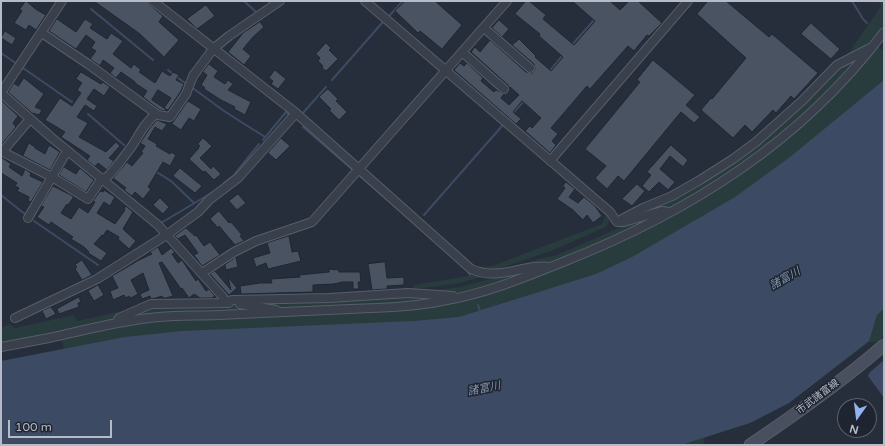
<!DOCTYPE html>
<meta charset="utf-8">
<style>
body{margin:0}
#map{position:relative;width:885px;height:446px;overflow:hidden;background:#262e3b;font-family:"Varela Round",sans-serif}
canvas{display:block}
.frame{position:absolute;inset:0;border:2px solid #b5bbc7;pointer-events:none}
.north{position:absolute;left:837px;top:398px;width:40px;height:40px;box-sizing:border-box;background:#1e2531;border:1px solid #5a616d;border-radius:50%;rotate:194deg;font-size:11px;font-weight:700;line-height:16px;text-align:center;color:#b5bbc7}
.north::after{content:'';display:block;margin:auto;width:14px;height:18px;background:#91b3f0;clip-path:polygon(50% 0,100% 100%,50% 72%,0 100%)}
.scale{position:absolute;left:8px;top:420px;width:104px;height:18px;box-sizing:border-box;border:2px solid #b5bbc7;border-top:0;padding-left:5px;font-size:12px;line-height:14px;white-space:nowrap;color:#b5bbc7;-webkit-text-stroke:3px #1e2531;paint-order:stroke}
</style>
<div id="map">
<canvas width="885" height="446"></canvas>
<div class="frame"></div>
<div class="north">N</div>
<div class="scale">100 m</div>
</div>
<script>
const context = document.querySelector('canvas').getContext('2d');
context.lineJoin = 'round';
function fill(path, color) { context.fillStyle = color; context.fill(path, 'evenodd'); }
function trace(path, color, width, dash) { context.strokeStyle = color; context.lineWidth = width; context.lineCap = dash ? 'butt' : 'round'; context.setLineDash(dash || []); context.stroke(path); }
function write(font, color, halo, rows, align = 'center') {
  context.font = font + ' "Varela Round","Noto Sans JP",sans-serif'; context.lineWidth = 3; context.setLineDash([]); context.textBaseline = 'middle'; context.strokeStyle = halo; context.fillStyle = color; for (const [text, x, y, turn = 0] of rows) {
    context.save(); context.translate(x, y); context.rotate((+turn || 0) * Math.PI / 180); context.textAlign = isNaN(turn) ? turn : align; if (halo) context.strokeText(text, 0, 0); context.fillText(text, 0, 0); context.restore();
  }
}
fill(new Path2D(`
 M879,1h5v23l-12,18 -28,18 37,-54z
 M878,46l5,5 1,-1v41l-216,162 -195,68 -472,40 63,-12 -3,-11 98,-18 300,-19 57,-16 79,-33 77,-36 59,-37 59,-42 47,-46z
 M861,57l-54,55 -45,37 -45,33 -46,26 -29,6 31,-14 35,-19 50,-38 46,-37 39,-41z
 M664,213l-46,22 -63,26 -44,8 27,-10 19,-4 80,-35z
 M606,215l3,6 -3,6 -55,24 -59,20 -12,-1 -3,-3 15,-1 110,-42z
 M538,268l-41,16 -39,11 -39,-3 41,-5 45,-12z
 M475,275l10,1 -29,8 -42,5v-4z
 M411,296l38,1 -36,5 -127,6 -42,-6z
 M232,305l39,6 -150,9 34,-14z
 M884,306v30l-7,6h-8l-80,61 -39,20 -45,14 -2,8h-34l208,-136z
 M141,307l-29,14 -66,14 -45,7v-14l8,-4 6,4 59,-13 3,6z`), '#283b3d');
fill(new Path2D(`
 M884,80v231l-2,-1 -5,5 -8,26 -80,62 -39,20 -69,22h-680v-84l124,-24 57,-6 231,-10 46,-4 137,-43 36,-17 103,-60 55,-40z
 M884,360v38l-16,-22 1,-3z`), '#3c4b63');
trace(new Path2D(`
 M244,1l12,11
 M852,1l11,18 4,4
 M91,9l62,51
 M389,16l14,-15
 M571,46l24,-27
 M1,53l16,11
 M23,68l49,34
 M168,70l18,14
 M549,72l14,-17
 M332,80l50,-57
 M194,89l30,22 41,26
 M88,114l36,31
 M302,114l24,-27
 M512,114l12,-13
 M303,127l50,43
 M263,140l23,-28 3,3
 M155,171l16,10 23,22
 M360,176l56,49
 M224,183l10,-8 25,-31
 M1,195l25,20
 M424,215l78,-89
 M34,221l64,44
 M161,223l52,-31
 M467,270l3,5
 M478,305l2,6`), '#3c4b63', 2);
const building = new Path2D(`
 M26,1l11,9 9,5 -10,15 -7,-5 -3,5 -12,-7 8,-12 -2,-2z
 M94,1h54l2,4 13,11 -4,6 20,18 -15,17 -24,-23z
 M405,1h30l27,24 -20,24 -22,-18 -2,2 -23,-22z
 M526,1h3l17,14 -3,4 31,26 21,-24 -23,-20h38l10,9 9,-9h9l24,22 -13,13 -2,-1 -13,16 -6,-5 -38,43 -3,-3 -36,42 7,6 -6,7 4,4 -6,8 -25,-22 5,-5 2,2 9,-10 -19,-17 -9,11 8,7 -5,5 -62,-54 6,-7 4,3 3,-3 16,15 -2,3 13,11 2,-2 8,4 -3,4 8,7 10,-10 -9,-8 -1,1 -1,-3 -37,-33 4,-5 5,5 10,-12 36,32 6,1 3,-4 -1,-5 -22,-19 7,-6 17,17 -1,1 16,14 12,-14 -24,-21 1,-2 -25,-20z
 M708,1h18l43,36 3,-3 46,39 -24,26 -3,-3 -15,17 -3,-3 -21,22 -7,-7 -12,13 -32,-28 10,-12 1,1 34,-41 -49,-44z
 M206,5l9,11 -18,13 -10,-10z
 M57,19l19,13 9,-13 8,5 -3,4 17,11 4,-6 12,8 -10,13 18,14 3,-4 7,6 -2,2 16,11 7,-12 8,5 3,-4 6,3 -3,5 8,4 -3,7 -13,19 -4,-2 3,3 -7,-1 -17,-13 4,-6 -12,-8v-1l-14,-10 -5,6 -6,-5 4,-5 -11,-8 -3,6 -10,-7 6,-8 -5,-3 4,-6 -9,-7 -10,14 -27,-18zM158,90l13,8 -7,10 -12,-8z
 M499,20l10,9 -7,8 -10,-9z
 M260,22l4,5 -11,10 -10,12 8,7 -7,9 -16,-13 15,-19z
 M811,23l29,26 -9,10 -30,-25z
 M5,31l11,7 -4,7 -11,-7z
 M326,43l5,5 -2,2 9,9 -12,12 -4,-3 1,-2 -5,-5 2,-3 -4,-4z
 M653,60l42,35 -9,10 14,12 -6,6 -13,-11 -57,69 -6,-5 -11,13 -12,-11 11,-12 -21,-17 55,-67 -3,-2z
 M209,64l9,7 -4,6 11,7 3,-4 5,4 -5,6 23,12 -6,13 -11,-6 1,-2 -14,-7 -17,-11 1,-1 -4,-3 6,-10 -4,-3z
 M275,70l11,9 -8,10 -7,-5 2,-3 -4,-3z
 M81,72l20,12 2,-2 7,5 -6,9 -10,-7 -7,10 10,7 -3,5 -9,-6 -8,12 11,6 -9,14 27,15 10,-10 4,4 -11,12 5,3 -7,9 -9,-7 -2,3h-2l-7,-6 3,-4 -29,-19 4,-5 -20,-12 15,-22 12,8 9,-13 -4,-3 5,-7 -6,-4z
 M24,78l20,16 -9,13 7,3 -3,5 -7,-2 -24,-21 6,-9 4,3z
 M328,89l10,10 -2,2 11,11 -8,8 -10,-10 2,-1 -12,-12z
 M1,100l17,16 -5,7 3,4 -15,18z
 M188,101l13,8 -7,12 -5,-3 -8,12 -9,-6z
 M157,120l10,4 -5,7 -7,-4 -7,12 9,5 -1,2 14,8 1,-2 5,3 -6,11 -7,-4 -15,25 3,2 -8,10 -8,-7 -3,4 -8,-6 2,-2 -13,-10 14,-16 5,4 11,-13 -2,-1 4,-6 -5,-3 10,-15z
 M203,138l9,8 -12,12 11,11 2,-3 8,8 -7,6 -9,-9 -2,1 -14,-13 10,-11 -1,-1 2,-1 -2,-2z
 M281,138l9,8 -14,14 -8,-7z
 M29,143l6,4v1l10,6 4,-9 11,7 -10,18 -27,-14z
 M671,145l17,15 -5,7 -13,-11 -10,13 15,13 -7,8 -9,-8 -10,10 -7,-6 9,-11 -4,-3z
 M1,157l10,7 -2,3 13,9 3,-7 6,4 -1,3 13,6 -12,20 -3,-1 1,-4 -12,-6 2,-3 -4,-2 2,-3 -16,-10z
 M64,167l12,7 4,-6 14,12 -8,12 -27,-17z
 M180,168l22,18 -7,7 -22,-17z
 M566,182l9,7 -6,8 9,6 6,-6 11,9 7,10 -9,7 -6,-8 -4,5 -10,-10 -16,-11 8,-11 -2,-2z
 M637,184l8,7 -13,15 -10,-7z
 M53,186l20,10v2l-5,7 -1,-1 -6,9 10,6 8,-12 9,6 7,-11 -2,-1 7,-10 3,1 1,-2 11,7 -5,9 -6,-4 -7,11 18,11 10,-14 -1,-1 2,-3 7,6 -10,17 13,12 -7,8 -11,-10 1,-2 -12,-7 -4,6 -1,-1 -8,9 13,9 -6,8 -13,-8 1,-1 -5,-5 -13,-8 2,-2 -22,-15 -2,3 -12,-8 7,-10 -3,-1z
 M238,194l8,9 -9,7 -8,-9z
 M160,198l9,9 -6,7 -10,-9z
 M219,211l10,12 2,-1 11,13 -2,1 4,5 -9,4 -16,-19 -1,2 -8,-9z
 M186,228l9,8 1,-1 8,11 6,-4 10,13 -18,11 -8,-11 4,-2 -13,-18 -7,4 -3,-3z
 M289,236l3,16 6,-1 3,10 -33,8 -2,-6 -10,4 -3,-9 17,-5 -3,-10z
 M158,247l4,8 9,-7 4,4 -3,2 6,9 4,-3 14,21 2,-2 8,12 3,-2 6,7 -3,2h-12l-6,-4 -5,4 -7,-10 -1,1 -19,-27 -3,1 14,33 -7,2h-3l-1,-2 -6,2 -5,1 -1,-3 -8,3 -2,-5 9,-4 -6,-17 -12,7 7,14 -7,4 -2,-2 -3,2 -2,-3 -11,5 -3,-9 8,-3 -6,-12 27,-16 13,-6 -2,-2z
 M236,257l2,10 -12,3 -1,-5z
 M82,260l10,15 -10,5 -7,-11 2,-2 -2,-2z
 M385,262l2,16 17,-1v8l-17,1v3l-15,1 -4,-26z
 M329,269l10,1v2h21l1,10h-3l1,7h-6v-7h-11l-8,2 -21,1v7l-72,2 -1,-8 20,-3h12l-1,-4 29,-2 -1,-2 30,-3z
 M215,271l16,19 -3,-13 9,11 -8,7 -19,-21z
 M98,285l6,10 -10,6 -6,-10z
 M79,297l2,5 -3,1 1,4 -20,7 -2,-5z
 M51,307l5,7 -10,5 -4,-8z`);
fill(building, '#4a5362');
trace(building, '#202733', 1);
const minor = new Path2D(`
 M153,1l143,112 175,156c28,13 52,-6 80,-2
 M365,1l245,211 7,10h7l38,-11 8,1
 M484,28l46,40
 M42,33l46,31 70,51 12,2 16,-23 7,-18 20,-27 16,-13 51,-35
 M462,52l42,37
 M1,93l51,45 106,87 65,72 1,5 9,-2 97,-2 78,-5 45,3
 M1,93l61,-92
 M1,151l51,26 36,22 14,-21
 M2,152l28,-33
 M550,161l138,-160
 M104,180c11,-10 19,-22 28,-34 7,-11 13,-24 24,-32
 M28,218l39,-67
 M622,219l21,-11 29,-12 28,-16 33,-21 23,-17 46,-41 35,-36 33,-17
 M202,273l32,-21 22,-11 56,-19 195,-221
 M240,304l36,6
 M15,318l82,-39 71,-45 30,-22 11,-12 29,-22 58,-65
 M116,323l3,-5 32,-14 78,-1
 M1,347c16,-3 32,-6 48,-9 37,-8 73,-18 110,-21 20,-2 40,-1 59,-2 44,-2 88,-4 132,-6 31,-1 62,-2 92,-8 42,-7 81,-23 121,-39 127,-50 238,-120 321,-230`);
const secondary = new Path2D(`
 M750,445c46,-31 92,-63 134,-100`);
trace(minor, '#575e6a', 10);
trace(secondary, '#575e6a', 13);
trace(minor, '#39404c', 8);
trace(secondary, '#484f5e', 11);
write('10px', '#b5bbc7', '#1e2531', [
 ["市武諸富線",818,397,-37]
]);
write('italic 11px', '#7f91ac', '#1e2531', [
 ["諸富川",785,279,-30],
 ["諸富川",484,389,-11]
]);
</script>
